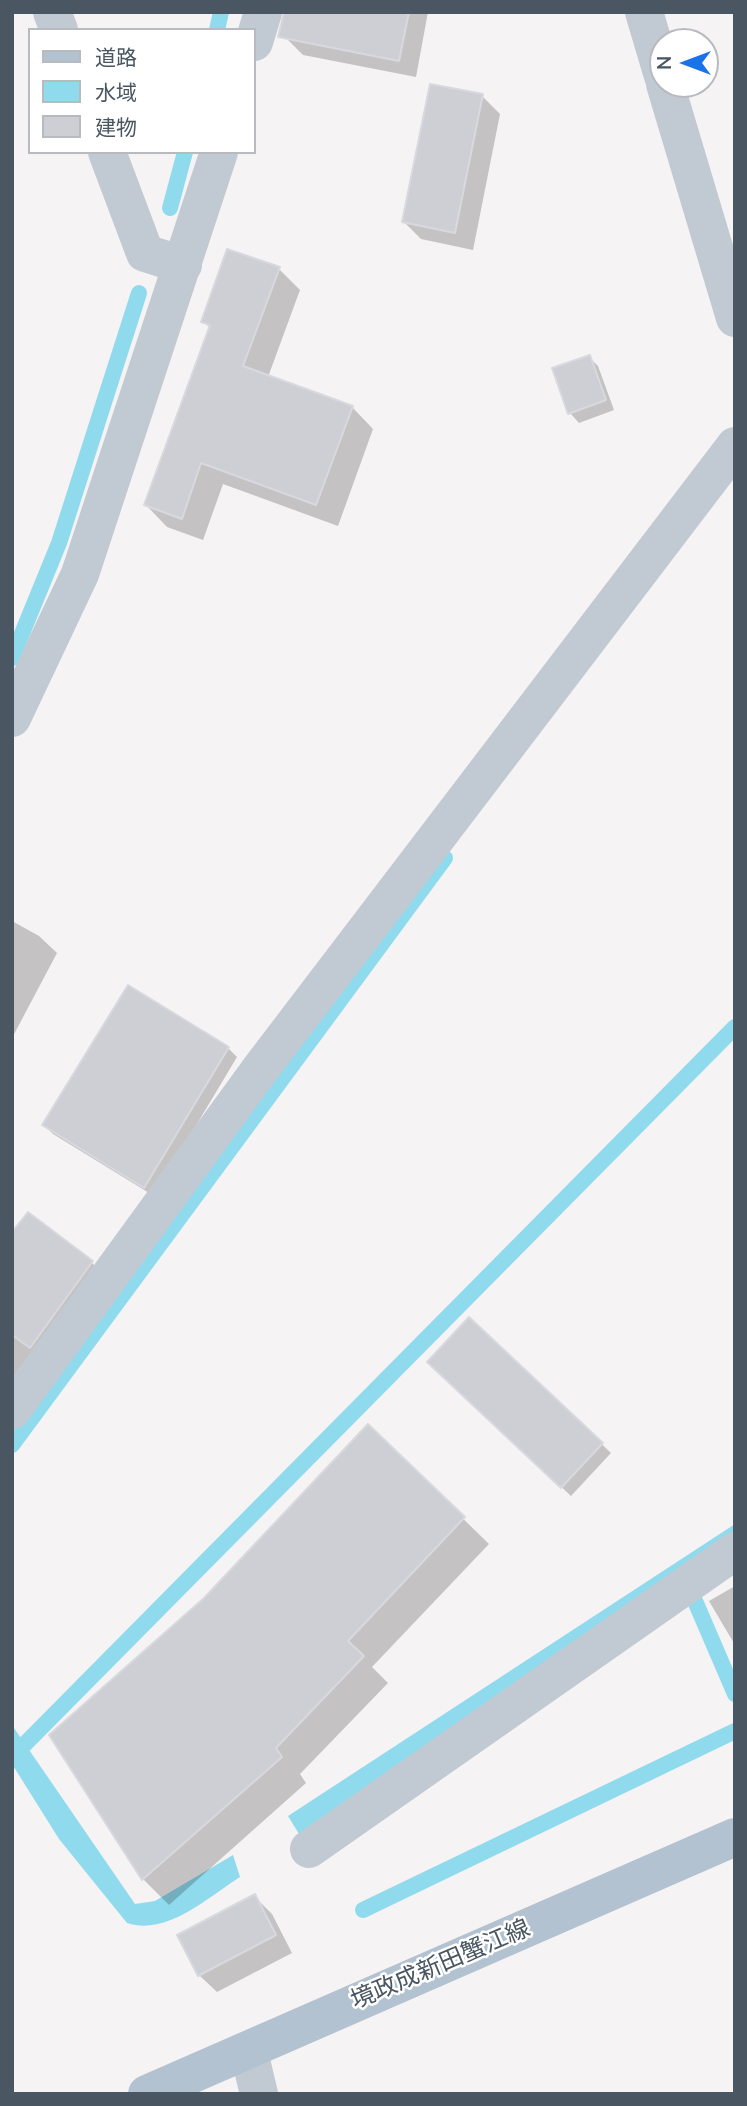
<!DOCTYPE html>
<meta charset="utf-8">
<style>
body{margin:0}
#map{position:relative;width:747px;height:2106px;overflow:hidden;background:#f5f3f3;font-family:"Nunito Sans","Noto Sans JP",sans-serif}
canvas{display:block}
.frame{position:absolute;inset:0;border:14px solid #4a5661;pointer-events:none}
.legend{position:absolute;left:28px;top:28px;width:228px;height:126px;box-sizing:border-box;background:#fff;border:2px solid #b7bbc0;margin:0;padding:9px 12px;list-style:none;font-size:21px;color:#4a5661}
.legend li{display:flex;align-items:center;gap:14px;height:35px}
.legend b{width:35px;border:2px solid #b7bbc0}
.north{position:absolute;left:649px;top:28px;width:70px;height:70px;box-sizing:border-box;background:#fff;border:2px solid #b7bbc0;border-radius:50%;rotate:270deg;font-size:19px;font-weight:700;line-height:28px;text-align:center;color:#4a5661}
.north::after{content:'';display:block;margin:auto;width:24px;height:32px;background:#1a73e8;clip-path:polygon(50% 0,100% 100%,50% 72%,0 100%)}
</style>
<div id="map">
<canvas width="747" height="2106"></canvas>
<div class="frame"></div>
<ul class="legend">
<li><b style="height:9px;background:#b3c2d1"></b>道路</li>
<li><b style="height:19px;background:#90daee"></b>水域</li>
<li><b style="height:19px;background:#cdcfd5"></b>建物</li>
</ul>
<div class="north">N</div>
</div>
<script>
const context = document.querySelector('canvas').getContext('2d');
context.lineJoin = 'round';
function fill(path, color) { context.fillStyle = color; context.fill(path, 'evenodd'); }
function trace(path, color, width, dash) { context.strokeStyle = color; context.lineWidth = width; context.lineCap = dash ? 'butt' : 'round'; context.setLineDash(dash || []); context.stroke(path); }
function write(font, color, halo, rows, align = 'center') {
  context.font = font + ' "Nunito Sans","Noto Sans JP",sans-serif'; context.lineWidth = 5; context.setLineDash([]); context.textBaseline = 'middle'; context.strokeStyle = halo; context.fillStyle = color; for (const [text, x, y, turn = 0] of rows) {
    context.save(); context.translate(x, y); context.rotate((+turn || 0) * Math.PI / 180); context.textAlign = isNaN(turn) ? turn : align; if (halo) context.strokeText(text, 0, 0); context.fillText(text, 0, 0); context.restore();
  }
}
fill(new Path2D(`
 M735,1524v17l-436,293 -11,-18z
 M12,1725l123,179 20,-3 78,-46 7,22c-33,21 -73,59 -113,46l-68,-84 -47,-75z`), '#90daee');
fill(new Path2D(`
 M291,12h137l-12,65 -113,-22 -17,-17z
 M482,96l18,18 -27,136 -52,-11 -17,-17z
 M279,269l21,21 -32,87 84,30 21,22 -35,97 -115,-42 -20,56 -36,-13 -21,-22 64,-177 -7,-7z
 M589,357l9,9 16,44 -35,13 -9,-10 -15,-44z
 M12,921l27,15 18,17 -45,85z
 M228,1048l9,9 -83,139 -101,-62 -9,-9z
 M28,1214l64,49 17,17 -97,133v-178z
 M470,1319l141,134 -40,43 -141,-134z
 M368,1426l121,118 -117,123 16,16 -88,91 6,9 -137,122 -26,-26 -92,-144 154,-136z
 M735,1586v59l-26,-44z
 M254,1896l18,18 20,39 -75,39 -18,-17z`), '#0003');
trace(new Path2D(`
 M217,30l4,-18
 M170,208l15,-56
 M12,658l47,-115 80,-250
 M12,1445l433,-587
 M695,1601l40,93
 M18,1751l717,-724
 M363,1910l372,-179`), '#90daee', 16);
const building = new Path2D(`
 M284,12h125l-10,49 -121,-24z
 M430,84l53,10 -28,139 -53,-11z
 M227,249l53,18 -37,99 110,40 -37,99 -115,-42 -19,56 -38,-14 66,-180 -9,-3z
 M590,355l16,45 -38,14 -16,-46z
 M128,985l101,62 -85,141 -102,-63z
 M28,1212l65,49 -63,87 -18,-13v-103z
 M469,1317l134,126 -42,45 -134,-126z
 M368,1424l97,93 -117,124 16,15 -88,92 6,9 -140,123 -93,-145 155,-137z
 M255,1894l21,41 -78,41 -21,-41z`);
fill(building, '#cdcfd5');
trace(building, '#d7d9de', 2);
trace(new Path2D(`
 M52,12l7,18
 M644,12l19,64
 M254,42l9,-30
 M665,84l70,234
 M107,152l38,101 38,12
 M12,718l68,-144 139,-422
 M12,1410l249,-342 474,-622
 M309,1849l426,-298
 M249,2052l10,42`), '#c1cad2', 38);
trace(new Path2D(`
 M147,2094l588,-257`), '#b3c2d1', 38);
write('24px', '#4a5661', '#fff', [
 ["境政成新田蟹江線",441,1966,-23]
]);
</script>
